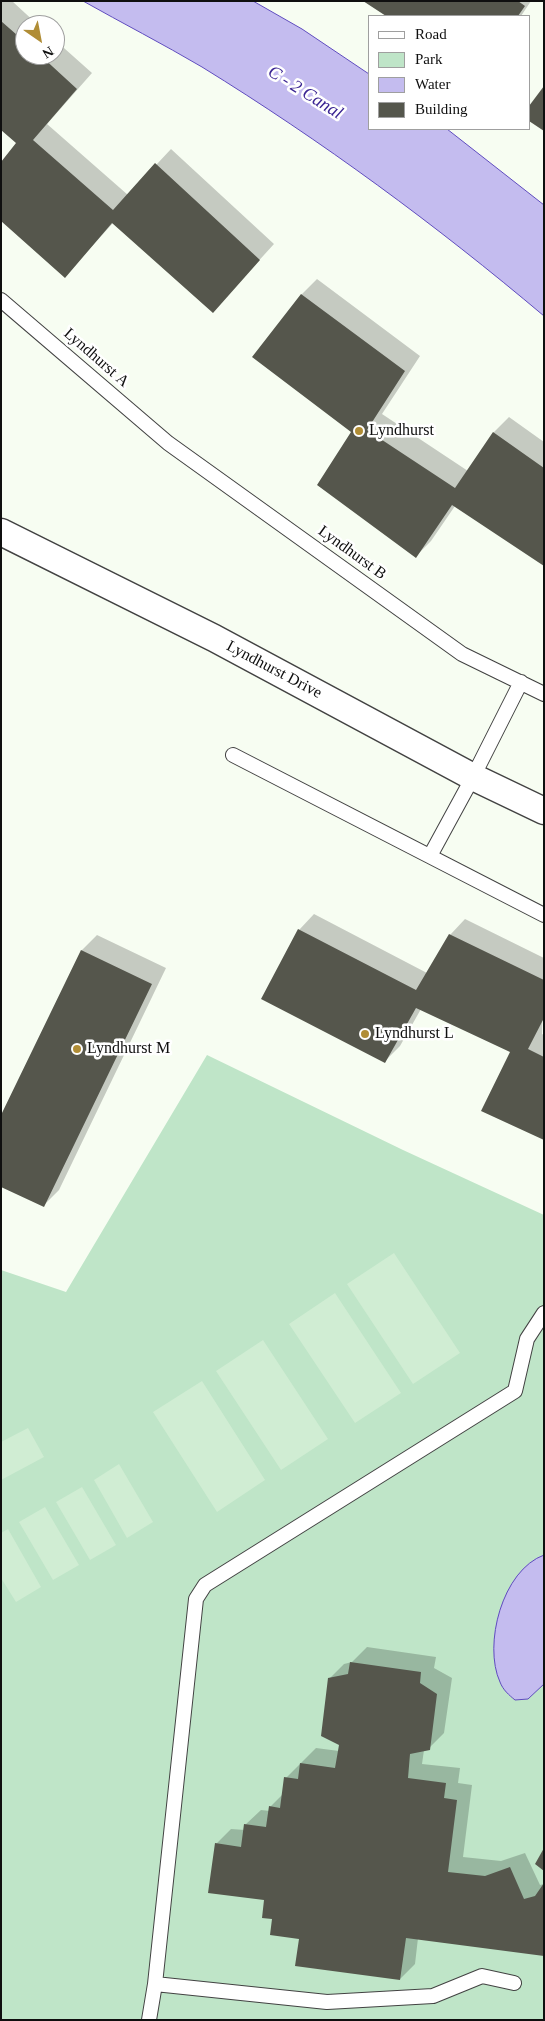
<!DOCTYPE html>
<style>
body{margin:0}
#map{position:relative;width:545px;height:2021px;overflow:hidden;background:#f7fdf2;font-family:Georgia,serif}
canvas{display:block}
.frame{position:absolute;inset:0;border:2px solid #0f0f0f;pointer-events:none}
.legend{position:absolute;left:368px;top:15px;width:162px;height:115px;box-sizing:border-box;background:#fff;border:1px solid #9f9f9f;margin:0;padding:6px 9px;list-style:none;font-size:15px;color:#0f0f0f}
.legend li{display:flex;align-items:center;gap:10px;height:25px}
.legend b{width:25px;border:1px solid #9f9f9f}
.north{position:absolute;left:15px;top:15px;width:50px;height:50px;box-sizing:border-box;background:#fff;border:1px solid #9f9f9f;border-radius:50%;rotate:147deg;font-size:14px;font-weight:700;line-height:20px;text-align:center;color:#0f0f0f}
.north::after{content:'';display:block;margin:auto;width:18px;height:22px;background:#b08d36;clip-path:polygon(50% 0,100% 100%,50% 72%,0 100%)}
</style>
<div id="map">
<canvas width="545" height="2021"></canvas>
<div class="frame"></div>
<ul class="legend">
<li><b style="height:6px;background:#fff"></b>Road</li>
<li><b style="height:14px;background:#bfe5c8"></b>Park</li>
<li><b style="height:14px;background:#c4bcef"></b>Water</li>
<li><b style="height:14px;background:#55564c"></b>Building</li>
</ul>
<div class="north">N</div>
</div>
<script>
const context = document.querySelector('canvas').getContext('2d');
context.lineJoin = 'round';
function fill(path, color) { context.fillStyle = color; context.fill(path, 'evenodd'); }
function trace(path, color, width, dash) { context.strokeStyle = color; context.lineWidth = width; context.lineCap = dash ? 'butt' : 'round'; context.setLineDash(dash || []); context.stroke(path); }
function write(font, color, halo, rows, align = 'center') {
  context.font = font + ' Georgia,serif'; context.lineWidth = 5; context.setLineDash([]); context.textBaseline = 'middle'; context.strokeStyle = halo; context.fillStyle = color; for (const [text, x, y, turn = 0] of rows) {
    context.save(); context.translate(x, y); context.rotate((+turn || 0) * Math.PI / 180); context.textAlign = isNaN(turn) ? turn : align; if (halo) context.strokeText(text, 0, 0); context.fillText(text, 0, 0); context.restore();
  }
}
fill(new Path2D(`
 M207,1055l196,95 141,65v805h-543v-750l65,22z`), '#bfe5c8');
fill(new Path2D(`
 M394,1253l66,100 -47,31 -66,-100z
 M335,1293l66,100 -46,30 -66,-99z
 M263,1340l65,99 -47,31 -65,-99z
 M202,1381l63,99 -48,32 -64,-100z
 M28,1428l16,29 -43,23v-38z
 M119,1464l34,58 -26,16 -33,-58z
 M82,1487l34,58 -26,15 -34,-58z
 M45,1507l34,58 -26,15 -34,-58z
 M8,1529l33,58 -25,15 -15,-24v-45z`), '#d0edd3');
const water = new Path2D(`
 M83,1h170l49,28 67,45v55h78l97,76v111c-108,-91 -222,-175 -342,-249 -39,-23 -80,-44 -119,-66z
 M544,1555v129l-16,15 -13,1c-6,-5 -12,-10 -15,-18 -17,-37 2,-112 44,-127z`);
fill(water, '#c4bcef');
trace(water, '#5f4cbe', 1);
fill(new Path2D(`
 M1,1h11l26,24h-13v30h30v-15l37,33 -45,51 81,71 43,-46 103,95 -61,67 -100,-88 -49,54 -46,-134 -17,-15z
 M365,1h166l-10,15h-132z
 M317,279l103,77 -38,58 86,57 26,-39 15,-15 35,25v122l-89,-58 -24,35 -15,15 -64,-124 -99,-75 49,-63z
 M314,914l113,59 23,-38 15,-16 79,39 -2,76 2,1v104l-32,-88 -91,-42 -21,37 -15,15 -122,-62 36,-69z
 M97,935l69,33 -107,222 -15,15 38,-255z
 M367,1647l69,10 -2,11 18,10 -8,55 -15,15 -5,2 -2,14 38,4 -2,15 14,2 -9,72 38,4 24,-8 15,32 4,-1v70l-126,-16 -3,26 -15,15 -100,-41 -26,-20 -8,-19 -50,-55 15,-15 14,1v-5l16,-15 9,1v-4l13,-13 3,-16 30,-30 23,3 1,-6 -11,-66 15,-15 8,-2z`), '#0003');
fill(new Path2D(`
 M363,1h155l7,5 -7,10h-132z
 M1,21l24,21v13h15l37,34 -44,51 80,70 42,-47 105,97 -47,53 -101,-90 -47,55 -64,-57v-59l15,-19 -15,-13z
 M544,86v45l-15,-10v-15z
 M301,294l104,77 -38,59 88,58 38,-56 51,36v98l-92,-61 -36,53 -99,-73 34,-53 -99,-75z
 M298,929l118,61 33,-56 95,46v38l-16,31 16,8v83l-63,-29 29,-59 -94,-44 -31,55 -124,-64z
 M81,950l71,34 -108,223 -43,-20v-72z
 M350,1662l71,10 -1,11 17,11 -7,56 -20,4 -2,24 38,5 -2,15 13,2 -9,72 37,4 25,-9 14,32 11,-3 9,-13v73l-138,-18 -6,42 -105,-14 4,-27 -29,-4 2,-16 -10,-1 2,-18 -56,-7 7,-50 26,4 3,-23 22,3 3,-21 11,2 4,-31 14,2 2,-16 35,5 4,-23 -18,-9 7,-58 20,-4z
 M544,1848v23l-9,-7z`), '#55564c');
const lane = new Path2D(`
 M1,300l167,143 294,211 82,40
 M233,755l311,160
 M430,856l43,-79 48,-95
 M155,1984l172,18 106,-6 49,-20 32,7
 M149,2020l6,-36 41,-385 9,-14 310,-194 12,-52 17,-26`);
const street = new Path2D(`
 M1,532l213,106 259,139 71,34`);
trace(lane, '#424242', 16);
trace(street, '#424242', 29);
trace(lane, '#fff', 14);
trace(street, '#fff', 26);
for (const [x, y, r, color] of [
 [359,431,5,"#b08d36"],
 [365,1034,5,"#b08d36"],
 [77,1049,5,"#b08d36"]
]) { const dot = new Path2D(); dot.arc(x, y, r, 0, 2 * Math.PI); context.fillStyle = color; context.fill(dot); trace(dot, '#fff', 2); }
write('16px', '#0f0f0f', '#fff', [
 ["Lyndhurst A",96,358,41],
 ["Lyndhurst B",352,553,36],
 ["Lyndhurst Drive",274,670,28]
]);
write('16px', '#0f0f0f', '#fff', [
 ["Lyndhurst",369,431],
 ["Lyndhurst L",375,1034],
 ["Lyndhurst M",87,1049]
], 'left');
write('italic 18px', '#3c2693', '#fff', [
 ["C - 2 Canal",305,93,32]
]);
</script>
